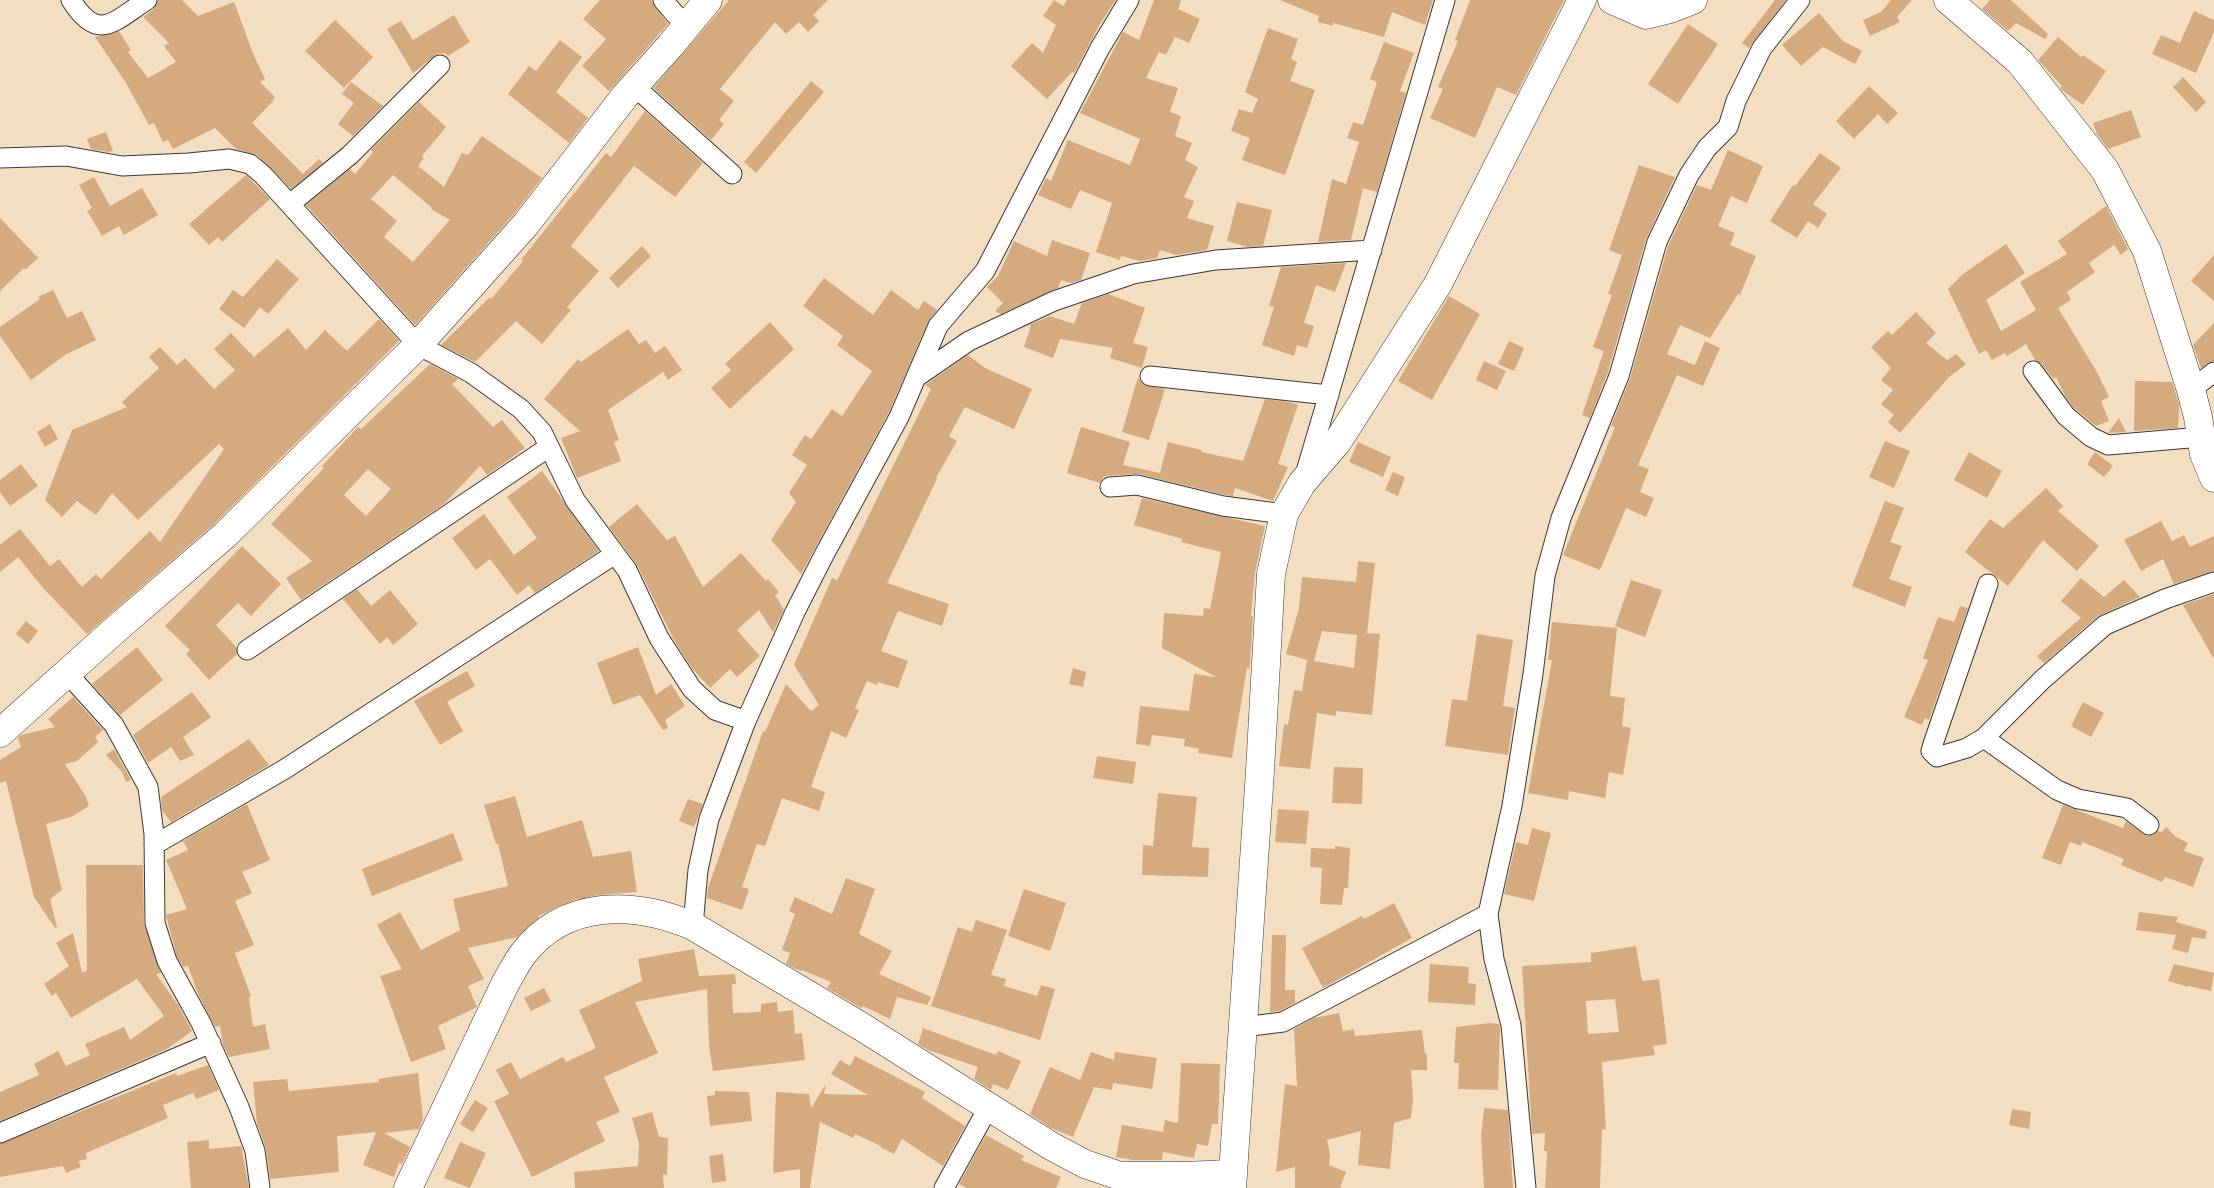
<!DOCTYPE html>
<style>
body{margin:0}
canvas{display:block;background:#f4dec1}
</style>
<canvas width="2214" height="1188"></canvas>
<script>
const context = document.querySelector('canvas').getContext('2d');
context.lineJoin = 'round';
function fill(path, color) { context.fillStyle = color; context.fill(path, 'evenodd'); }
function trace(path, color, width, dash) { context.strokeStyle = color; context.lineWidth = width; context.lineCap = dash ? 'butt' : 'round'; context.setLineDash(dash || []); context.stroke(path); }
fill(new Path2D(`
 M158,0h24l16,16 36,-14 20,54 11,23 -5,3 15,15 -2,2 1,1 -22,23 51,51 16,-15 4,4 -32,26 -34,-34 -21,-6 -21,-21 -42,21 -5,-9 -5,2 -9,-19 -5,2 -23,-42 -31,-46 24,-6 12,19 -3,2 20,26 28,-16 -12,-16 5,-3 -26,-26 11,-8z
 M600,0h51l17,24 -59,67 -27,-25 24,-27 -23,-20z
 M729,0h99l-15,15 6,6 -11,11 -9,-10 -13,12 -11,-12 -55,67 14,12 -15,19 5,4 -13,16 -58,-52z
 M1054,0l9,6 4,-6h49l-15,22 -27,51 -2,-1 -25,27 -36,-33 21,-23 11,10 13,-28 -13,-9z
 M1154,0h27l-3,9 22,10 -11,24 -14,-6 -9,18 -7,-3 -13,26 32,10 -8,24 11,4 -6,20 17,7 -7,17 13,7 -14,30 10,4 -7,17 27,8 -7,24 -31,5 -16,-5 -3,8 -17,3 -19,-5 -1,4 -24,-8 16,-49 -32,-13 -9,19 -33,-14 8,-17 5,3 17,-41 62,25 10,-26 -60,-26 43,-81 16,8z
 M1280,0h153l-8,25 -33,-13 -8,25 -51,-14v3l-15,-4 1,-6z
 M1470,0h94l-48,95 -19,-8 -22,51 -45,-20 13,-29 -5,-2 20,-46 -3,-1z
 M1775,0h11l-37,48 -7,-5z
 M1891,0h21l-15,17 3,5 -30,14 -7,-16 18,-8z
 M1990,0h21l37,34 -3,5 -29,-16 -8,8 -26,-22z
 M2194,11l20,9v12l-18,41 -44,-19 9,-19 19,8z
 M1819,13l24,28 19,10 -7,13 -32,-17 -22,19 -19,-21z
 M454,15l16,27 -22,14 -3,-3 -8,1 -24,19 -26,-44 14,-8 12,19z
 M335,20l38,37 -29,31 -39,-37z
 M1688,24l30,20 -40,60 -30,-20z
 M1268,28l30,11 -7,20 6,3 -7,19 25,9 -30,85 -43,-15 8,-22 -19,-7 8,-22 13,4 6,-14 -13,-7z
 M2058,37l23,20 2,-2 23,16 -23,34 -20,-14 -3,-3 2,-2 -24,-26z
 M560,40l22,17 -26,35 32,26 -19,25 -61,-49 21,-28 7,5z
 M1384,42l30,11 -14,38 6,2 -29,99 -14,-4 -12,52 -33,2 14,-63 14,5 13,-42 -12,-4 6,-16 10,3 14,-43 -7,-3z
 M2183,77l23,25 -10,10 -23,-25z
 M811,81l13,11 -68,81 -12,-11z
 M351,82l32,24 -30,30 -15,-12 16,-21 -12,-9z
 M1869,86l29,27 -11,11 -9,-10 -24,25 -18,-18z
 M419,102l27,25 -24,29 2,2 -6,8 26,21 18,-34 6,2 14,-19 60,42 -28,36 -99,111 -109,-120 44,-36 5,5 18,-22 -2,-2zM393,175l39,33 -1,1 19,11 -37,42 -29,-25 13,-16 -26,-22z
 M2131,110l10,27 -33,12 -11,-15 -4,-11z
 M645,111l58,52 -28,34 -41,-31 -63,80 28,25 -32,36 4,3 -29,34 -26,-23 -41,41 -34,-17 49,-48 1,2 32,-38 -2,-1 85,-107 5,4z
 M106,132l7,19 -4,1 -18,-3 -4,-10z
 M1728,150l35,16 -16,37 -16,-7 -13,30 17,7 -5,12 26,11 -16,39 -2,-1 -28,44 -30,-13 -13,29 28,11 10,-24 15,7 -17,38 -26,-11 -39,90 11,4 -9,23 14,6 -8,19 -20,-9 -26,62 -37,-15 52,-128 -4,-1 19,-47 38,-133 29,-61 14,5z
 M1820,153l21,15 -28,36 14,10 -9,14 -10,-7 -11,17 -27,-17 23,-36 2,1z
 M1639,165l36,12 -29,62 -38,133 -18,46 -8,-3 22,-64 -11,-4 19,-52 -4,-1 14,-39 -13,-5z
 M246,175l24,24 -48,43 -4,-5 -9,8 -20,-21z
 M94,177l16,29 32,-18 16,27 -34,20 -5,-9 -17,10 -15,-25 5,-3 -13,-23z
 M1237,202l35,8 -9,36 -15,1 -21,-6z
 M2106,206l22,43 -7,6 -7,-10 -25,18 6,9 -28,20 4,8 -13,8 39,64 12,25 -8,4 8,20 -13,5 -22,-18 -9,-12 -9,-19 -3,2 -11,-15 -7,-4 -9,-16 -19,12 -2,-3 -13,7 -6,-10 -7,4 -31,-65 15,-15 43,-30 19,29 -39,27 15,31 35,-21 -16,-28 47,-28 -9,-13z
 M0,218l38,40 -13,12 -1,-2 -24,23z
 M1052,240l38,13 -9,27 -11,3 -9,-3 -3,8 -57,26 -6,-3 8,-8 -16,-16 11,-11 16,-35 33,15z
 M642,246l9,10 -33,32 -9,-10z
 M2214,255v46l-23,-20z
 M277,259l22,20 -31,35 -8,-7 -16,21 -25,-19 14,-19 10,7z
 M1346,263l-11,29 -19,-7 -12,38 10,3 -7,22 -10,-3 -3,11 -32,-11 12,-38 -5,-1 12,-39z
 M824,278l49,37 18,-25 27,20 6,-9 13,9 -9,12 -39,90 -88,162 -30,-34 25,-38 -7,-9 18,-28 -15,-10 13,-20 6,4 21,-30 10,7 30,-45 -35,-26 6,-9 -40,-30z
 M53,290l14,28 15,-7 14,29 -31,15 -34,25 -31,-44v-9l40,-28 -2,-2z
 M1108,294l37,14 -12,35 15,4 -6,21 -32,-10 3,-10 -53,-9 -7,19 -29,-11 7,-21 -2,-1 21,-9 24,8 8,-21z
 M1449,296l31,18 -48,86 -34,-19z
 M1916,312l20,21 -10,10 21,17 9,-6 10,10 -17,13 -49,56 -12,-11 6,-7 -13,-11 12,-14 -12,-10 10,-12 -20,-21 17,-16 4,4z
 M379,319l20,22 -185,183 -127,110 -43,-45 -26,-32 -18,15v-27l20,-16 30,37 9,-7 23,28 14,-13 5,5 49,-48 10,11 64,-93 -5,-5 -81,76 -26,-27 -16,22 -19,-14 -15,16 -17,-17 27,-70 55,-23 -5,-5 37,-34 -10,-11 11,-10 17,18 8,-7 29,31 21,-19 -21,-21 17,-16 23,24 34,-29 18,22 19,-20 22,21z
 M770,322l24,27 -64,60 -19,-21 20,-18 -6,-6z
 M2214,323v38l-13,7 -8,-23z
 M628,329l11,15 7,-4 9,13 10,-7 17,24 -14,10 -5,-8 -55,38 11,30 -5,2 7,19 -44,17 -16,-40 19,-7 -36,-32 34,-40 3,3z
 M1509,341l15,7 -10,23 -16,-7z
 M968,355l17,13 47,21 -18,40 -49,-22 -16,29 8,5 -21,37 1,1 -50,104 62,21 -7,22 -44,-15 -17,40 27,10 -10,27 -20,-6 -1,3 -10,-4 -12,27 4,2 -13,28 -15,-7 -20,56 14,5 -6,19 -37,-13 -17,48 -8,-2 -15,43 7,2 -7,21 -35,-12 1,-10 55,-157 2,1 21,-48 25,27 8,-6 -25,-40 38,-87 5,2 94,-191 -6,-4z
 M1484,361l22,10 -9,19 -21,-10z
 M430,364l28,15 -6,5 41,43 9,-7 23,28 -38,27 -7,-9 -36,38 -143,96 -15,-22 26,-17 -41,-37 53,-56 -2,-2 36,-39 3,2zM368,469l23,20 -25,27 -22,-21z
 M1138,377l6,8 21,4 -16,51 -27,-8z
 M2135,381l37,1 7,22 -1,24 -44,3z
 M1265,399l24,3 9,3 -20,59 10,3 -15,34 -38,-13 -2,8 -8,-1 -86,-21 -35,2 -4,7 -33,-10 14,-46 49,15 -7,23 37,8 8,-31 34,8 -1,2 42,9z
 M2119,418l7,14 -18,1z
 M50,424l8,15 -13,8 -8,-15z
 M1885,441l25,10 -16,37 -25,-11z
 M1358,442l33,15 -8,20 -34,-15z
 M1969,452l33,19 -15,27 -33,-18z
 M2095,452l18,14 -9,11 -17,-13z
 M21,464l17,22 -28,20 -10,-14v-12z
 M542,471l57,80 -64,42 -6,-8 -12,10 -27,-36 -14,11 -24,-32 32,-24 30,41 23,-17 -30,-41z
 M1393,472l12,5 -7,19 -13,-6z
 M2046,488l17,18 -5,5 41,35 -22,25 -34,-31 -35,46 -43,-34 25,-33 13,9z
 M1142,498l123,28 -10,47 -4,43h2l-3,46 -1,7 -2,-1 -15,90 -34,-5 1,-4 -15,-3 1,-7 -33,-4 -2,11 -14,-2 4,-38 49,5 5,-37 22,3 -54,-29 2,-35 39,3 1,-8 6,1 11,-57 -40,-10 1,-3 -48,-14z
 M1885,501l19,7 -14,34 12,4 -13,33 23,8 -7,20 -53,-21z
 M637,504l30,36 8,-4 28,51 38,-34 25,28 2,-2 11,13 -4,3 9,15 -11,22 -14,-22 -22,20 23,26 -23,21 -7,-8 -20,19 -19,-21 -16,-25 -38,-77 -28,-38z
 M2161,521l11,20 12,-6 6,12 24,-11v35l-40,13 -11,-25 -22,12 -17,-31z
 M242,546l39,38 -30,32 -13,-13 -22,22 20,22 1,7 -28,26 -23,-26 4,-4 -25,-24z
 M1358,561l17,2 -8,70 13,1 -8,81 -36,-4v5l-19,-3 -7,56 -31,-3 5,-42 4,1 6,-35 8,1 5,-31 -21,-6 13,-46 3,-31 54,5zM1322,631l35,4 -3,33 -40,-7z
 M2081,578l23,19 20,-17 16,17 -42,19 -54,47 -7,-7 44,-38 -20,-17z
 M1631,580l31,10 -17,47 -30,-11z
 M357,589l14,17 19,-16 28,34 -25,21 -6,-8 -7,7 -37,-45z
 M2214,594v65l-31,-54z
 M1960,606l8,2 -39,112 -4,-2 -3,7 -18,-8 24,-57 -5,-2 15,-41 16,5z
 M26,621l12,10 -10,13 -12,-10z
 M1552,622l65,6 -7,68 15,2 -3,28 9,2 -8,47 -14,-3 -4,26 -36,-7 -1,9 -40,-7 24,-133h-4z
 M1477,634l36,6 -10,66 12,2 -7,47 -63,-9 7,-47 15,2z
 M137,647l26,33 -43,35 -28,-31z
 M638,647l18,48 15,-11 14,22 -20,14 3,8 -5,2 -23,-35 -27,10 -16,-42z
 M1073,668l13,4 -3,15 -14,-3z
 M467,671l8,15 -28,16 16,29 -23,14 -26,-44z
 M192,692l19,25 -28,20 11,18 -14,6 -9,-14 -23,16 -15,-28z
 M73,697l30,33 -8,7 3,5 -21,19 -12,3 21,33 3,9 -18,11 -25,7 16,66 -12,9 7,28 -2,1 -21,-31 -28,-116 -6,2v-23l21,-13 -3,-9 3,-3 34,-8 -7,-8z
 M2083,702l21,11 -13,24 -20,-11z
 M249,739l20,26 -98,57 -9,-12 -1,-13z
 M114,749l17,31 -5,2 -4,-10 -16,-17z
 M1097,756l39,6 -3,22 -40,-6z
 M1334,767l29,1 -1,36 -30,-1z
 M1158,793l39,4 -5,50 17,1 -1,29 -66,-2 1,-30 10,1z
 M515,796l12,41 55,-17 11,37 38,-6 6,41 -38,3 -25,5 -36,16 1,2 -21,19 -50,11 16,31 -16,7 9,21 -39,19 8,23 -35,13 -31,-86 22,-7 -25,-44 23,-13 21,38 39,-20 -7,-31 55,-13 -10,-42h-2l-12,-39z
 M688,799l15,5 -9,23 -15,-6z
 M247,804l23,56 -28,12 10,21 -17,8 19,44 -19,8 16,43 -2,1 4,30 12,-3 5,25 -41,8 -6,-12 -3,-19 -5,1 -17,-33 -10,-28 -5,1 -6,-10 -11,-42 21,-6 -21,-49 22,-10 -5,-9z
 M2063,805l60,23 3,-7 21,15 7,-1 4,-4 4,1 4,-5 10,10 12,6 -4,8 20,7 -11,29 -28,-10 -3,5 -41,-17 3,-6 -42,-17 -1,4 -11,-4 -9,23 -19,-7z
 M1278,809l31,2 -3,33 -31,-2z
 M1532,828l19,5 -17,68 -30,-7 12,-52 12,3z
 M453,833l10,27 -91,36 -10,-27z
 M1335,846l15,2 -2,40h-4l-2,17 -22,-1 2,-36 -12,-1 1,-19 24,1z
 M86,865h57l1,58 17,50 -5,1 22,31 14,26 -25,18 -167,72v-29l39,-17 -5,-11 24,-13 8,15 24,-11 -5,-11 39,-17 6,13 34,-24 -27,-37 -66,39 -15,-25 -4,3 -8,-12 25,-18 -13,-23 17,-10 9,39 5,-1z
 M846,878l29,11 -16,45 33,17 -13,23 52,23 -4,8 -30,-8 -7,22 -27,-13 -2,2 -34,-20 4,-6 -29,-12v1l-6,-2 -10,-5 4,-11 -8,-3 13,-36 -6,-3 6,-14 37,17z
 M1024,889l42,14 -16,48 -42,-15z
 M1394,903l18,35 -89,50 -21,-40 60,-32 2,3z
 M2139,912l39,5 -2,5 31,9 -2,8 -13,-2 -4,16 -16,-4 4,-14 -40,-5z
 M976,920l31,10 -16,45 15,4 -2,7 33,10 4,-11 14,4 -15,51 -109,-34 27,-79 14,5z
 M1272,935h14l-1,55h10v13l-15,8 -10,1z
 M1636,946l6,35 17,-2 8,65 -14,2 2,9 -53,7 4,67 -4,1 -2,58h-55l2,-37h-3l1,-18 -13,1 -10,-168 69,-4v-9zM1615,999l4,33 -31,2 -2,-33z
 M694,949l5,27 36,-2 1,10h-4l1,29 28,-1v-8l16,-2 1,10 15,-2 2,24 7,-1 3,27 -92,11 -4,-25 -2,-57 -72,13 23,51 -54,24 16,35 -24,10 9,19 -73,36 -38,-76 15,-7 -13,-24 15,-8 9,17 43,-22 3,5 30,-14 -17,-38 63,-29 -4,-22z
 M1430,964l39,3 -1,16 8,1 -1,21 -47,-3z
 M2174,964l40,9 -3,18 -22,-5v1l-21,-6z
 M544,988l7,13 -20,10 -7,-13z
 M1339,1013l4,18 11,-2 1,7 67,-6 3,24h2v16h-16l2,28 -2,20 -17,5 -4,46 -32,-4 3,-34 -34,9 3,14 -1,11 17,7 -6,16h-45v-21l-19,5 9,-88 12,2 -3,-57 20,-11z
 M1490,1023l9,1 1,3 -2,63 -40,-1 1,-26h-5l2,-36z
 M923,1028l73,27 2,-4 23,10 -13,29 -15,-6 -2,6 -17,-11 4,-12 -50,-17 -10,-6z
 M1091,1052l23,8 1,-8 42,6 -5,31 -39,-6 -1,7 -18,-3 -21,50 -22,-9 -21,-14 20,-47 30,13z
 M855,1056l70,36 -3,6 43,28 -22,40 -41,-27 -8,15 -14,-7 1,-1 -26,-12 -2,4 -33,-16 -10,66h-10v-19l-27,4 3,-81 33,2 2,14 15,-24 -2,10 44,1 -37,-21 9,-14 10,6z
 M1181,1063l39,1 -2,60h-6l-4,22 -11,-2 -3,14 -31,-6 -1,8h-29l-17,-3 6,-32 41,7 2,-12 13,3z
 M208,1065l11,25 -23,9 -3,-6 -30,12 5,13 -82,35 1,6 -9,2 3,6 -15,6 -3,-7 -63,11v-33l176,-71 1,3z
 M418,1073l5,46 -4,10 -35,4 26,14 -8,17 -3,-1 -5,14 -31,-12 13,-33 -39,4 2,36 -69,7 -4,-30 -9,-26 -4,-41 34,-3 2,12 90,-9 -1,-3z
 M715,1091l34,1 3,29 -42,5 -3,-30 8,-1z
 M475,1100l13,8 -15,24 -13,-8z
 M1484,1108l24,2 5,78h-29l-3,-52z
 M2012,1109l19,3 -2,17 -20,-4z
 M652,1112l7,25 9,1 -1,37 -4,-1 1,14h-89l-1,-16 64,-6 1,-22 -7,-26z
 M986,1135l38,21 -3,4 40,17 -5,11h-89l-8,-4z
 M209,1140v9l32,-3 8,42h-58l-4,-46z
 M460,1142l26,11 -16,35 -26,-10z
 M723,1154l3,27 -14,2 -3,-27z`), '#d4aa7e');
const street = new Path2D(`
 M71,0c27,43 42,22 76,0
 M663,0l23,27
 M634,86l98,88
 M0,158l66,-2 56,10 67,-3 40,-4 21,5 13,11 155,170 53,28 50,36 21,23 33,68 52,70 32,68 33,51 23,21 31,11
 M290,204l60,-49 90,-90
 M2033,371l33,45 25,21 17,8 93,-8
 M918,376l51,-35 85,-40 79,-27 83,-14 156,-10
 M1150,376l179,19
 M2191,390l23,-18
 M1305,475l140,-475
 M1110,487l27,-2 86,21 61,8
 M1988,584l-55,160 -2,7 6,6 30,-9 17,-10 59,-59 62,-54 60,-26 49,-17
 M247,650l302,-203
 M66,674l10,9 38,42 34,62 6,47 1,89 12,38 34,62 38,84 16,44 5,37
 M1984,738l73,52 21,9 49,9 22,17
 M154,845l131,-76 330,-215
 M1488,914l24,-108 21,-132 12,-98 16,-58 58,-142 38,-134 32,-67 18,-27 21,-21 8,-26 26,-53 38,-48
 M693,926l5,-56 11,-51 37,-98 49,-109 29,-57 75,-138 39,-91 47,-55 115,-223 29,-48
 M1243,1027l40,-5 205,-108 6,45 17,66 15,163
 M0,1133l211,-90
 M944,1188l44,-80`);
const secondary = new Path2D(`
 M1612,0l34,15 24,-6 23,-9
 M1948,0l72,62 85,108 42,81 44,139 7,27 6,37 10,24
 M0,733l116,-104 109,-94 193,-190 108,-121 99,-128 45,-50 38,-46
 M408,1188l97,-204c6,-10 11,-21 18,-30 42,-55 112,-53 170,-28l169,101 189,119 34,18 35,12h62l51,-2
 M1232,1188l28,-417 11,-197 13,-60 18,-31 36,-42 100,-157 144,-284`);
trace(street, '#3c3935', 21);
trace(secondary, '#3c3935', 29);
trace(street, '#fff', 19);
trace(secondary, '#fff', 28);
</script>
